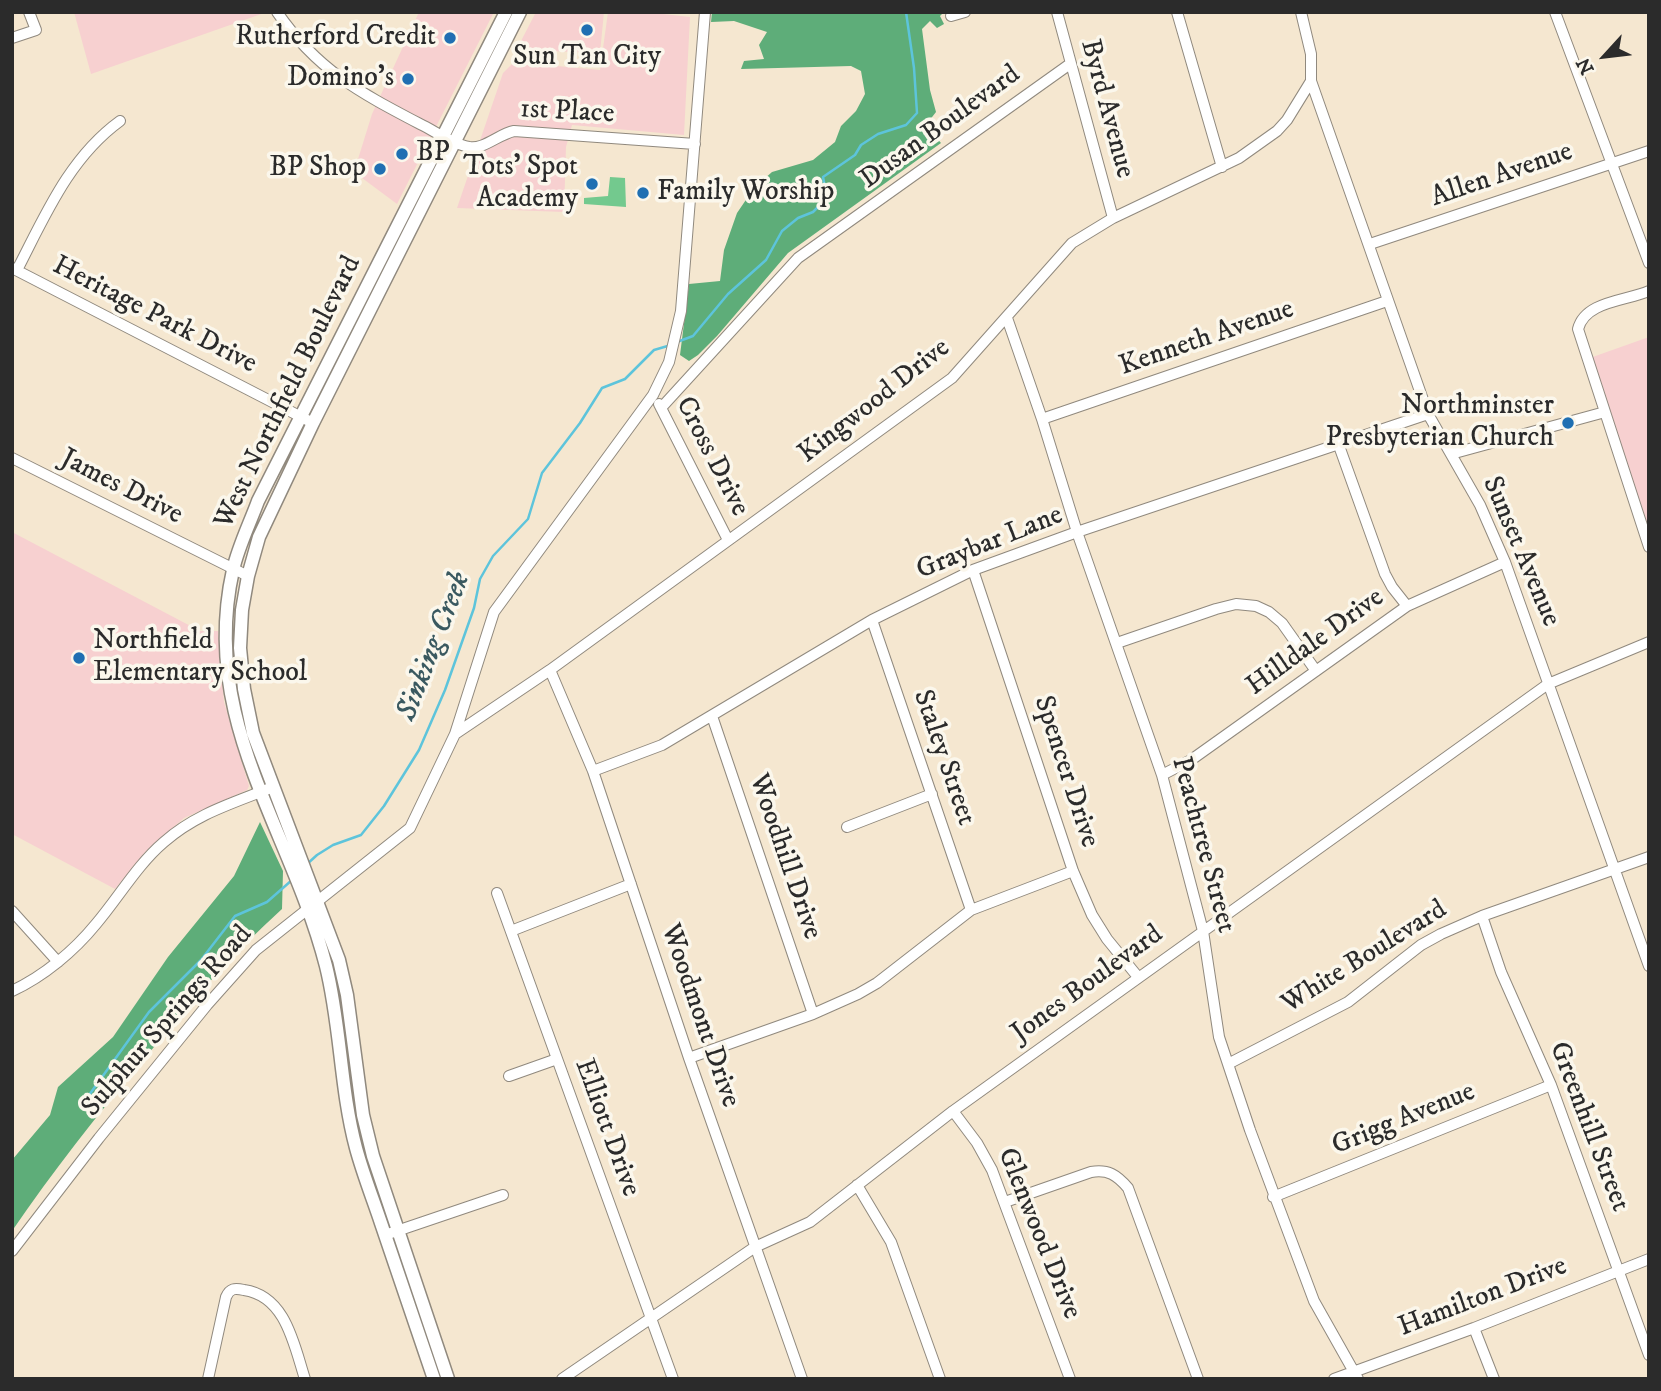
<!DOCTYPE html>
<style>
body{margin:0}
#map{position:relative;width:1661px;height:1391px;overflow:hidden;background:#f5e7d0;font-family:"IM FELL DW Pica",serif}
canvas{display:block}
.frame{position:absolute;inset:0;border:14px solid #2b2b2b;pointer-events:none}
.north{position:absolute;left:1570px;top:21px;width:70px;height:70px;-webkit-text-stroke:5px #fbf7ec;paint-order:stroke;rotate:243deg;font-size:19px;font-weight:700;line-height:28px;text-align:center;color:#2b2b2b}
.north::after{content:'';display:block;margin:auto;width:24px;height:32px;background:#2b2b2b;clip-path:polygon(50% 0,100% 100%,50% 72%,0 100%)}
</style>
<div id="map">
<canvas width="1661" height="1391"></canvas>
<div class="frame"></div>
<div class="north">N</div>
</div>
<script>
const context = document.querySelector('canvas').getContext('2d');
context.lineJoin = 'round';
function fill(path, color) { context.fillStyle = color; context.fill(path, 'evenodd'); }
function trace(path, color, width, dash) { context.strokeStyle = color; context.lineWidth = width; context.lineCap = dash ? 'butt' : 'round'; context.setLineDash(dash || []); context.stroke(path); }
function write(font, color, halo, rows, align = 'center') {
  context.font = font + ' "IM FELL DW Pica",serif'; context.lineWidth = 7; context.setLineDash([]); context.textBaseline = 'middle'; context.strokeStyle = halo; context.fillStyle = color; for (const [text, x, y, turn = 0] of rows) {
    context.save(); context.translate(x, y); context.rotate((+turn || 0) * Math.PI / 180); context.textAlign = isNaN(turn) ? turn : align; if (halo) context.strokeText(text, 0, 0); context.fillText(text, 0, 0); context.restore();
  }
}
fill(new Path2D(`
 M74,12h193l-176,62z
 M419,12h75l-97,192 -43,-32 18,-58z
 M536,12h68l-4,41 -76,-3 -3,-9z
 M608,12h37l45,5 -6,118 -112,-10 -6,22 -2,65 -107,-4 46,-135 11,-11 86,8z
 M1649,337v210l-62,-188z
 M12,532l188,99h18l6,71 25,84 -2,4 -63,28 -38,33 -31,38 -103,-55z`), '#f7d0d0');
fill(new Path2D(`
 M610,177l15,1 1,29 -42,-3v-6l24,-2z`), '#73c98e');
fill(new Path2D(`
 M712,12h232l-4,4 4,8 -7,4 -7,-7 -8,8 8,61 6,22 -7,9 2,11 10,11 -153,110 -71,83 -19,19 -9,6 -9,-6 9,-71 31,-3 4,-31 13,-37 17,-25 18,-16 41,-12 22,-18 6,-16 15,-15 9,-17 -4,-23 -10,-5 -110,3 3,-8 20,-2 -5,-14 8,-13 -33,-11 -23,1z
 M260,822l23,49 -1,38c-50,45 -94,96 -137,149 -47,56 -92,113 -133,173v-71l38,-45 8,-28 55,-50 55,-80 66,-81z`), '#5ead79');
trace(new Path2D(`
 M677,342l16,-6 35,-42 38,-34 16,-29 16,-13 15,-6 14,-14 -4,-21 32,-22 6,-10 17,-11 28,-9 11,-12 -3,-45 -8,-56
 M306,865l11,-10 16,-10 28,-10 23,-29 35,-56 26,-60 29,-82 6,-29 13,-23 35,-37 14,-46 38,-50 22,-35 23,-9 29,-29 17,-5
 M84,1102l65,-90 52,-52 34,-44 32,-14 25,-22`), '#5dc4db', 2.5);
const minor = new Path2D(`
 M277,12c40,58 82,80 143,112 15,7 32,20 49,23 14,3 30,-13 45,-16l181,13
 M1057,12l56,206
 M1177,12l45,155
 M1555,12l94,251
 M951,16l14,-4
 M12,38l24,-8 -7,-18
 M1311,81l117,333 52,91 25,57 144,404
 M1370,244l279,-93
 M12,268l301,155
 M17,270c28,-54 52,-112 103,-149
 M1649,291c-23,10 -64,10 -71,38l71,218
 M1007,318l35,101 35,113 85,243 41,156 16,106 31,93 64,171 44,78
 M659,404l69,136
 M661,408l137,-150 272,-194
 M1042,419l345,-118
 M1338,443l47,131 7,13 15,19
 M1451,454l154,-42
 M12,458l236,118
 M973,570l100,301 19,44 15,24 31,38
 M872,620l99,290
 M1117,643l99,-34 20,-5 20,2 13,6 13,11 34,48
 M550,670l43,101 96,287 113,321
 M712,716l101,298
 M455,734l95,-64 402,-292 120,-135 41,-25 126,-60 38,-27 10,-11 24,-39v-27l-10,-42
 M593,771l69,-26 210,-125 101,-50 104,-38 351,-118
 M1162,775l29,-15 216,-154 98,-44
 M847,827l85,-33
 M497,893l176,486
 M12,911l46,51
 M1482,916l19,56 50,113 98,270
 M511,931l120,-47
 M12,991c32,-15 62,-40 84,-67 23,-27 41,-59 68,-82 33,-29 70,-39 109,-55
 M689,1058l124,-44 45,-20 19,-11 94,-73 102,-39
 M1228,1064l120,-62 73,-57 20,-11 41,-18 167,-59
 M509,1076l48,-17
 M953,1111l24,32 15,27 78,209
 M857,1185l34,57 49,137
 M1273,1197l278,-112
 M1005,1202l86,-30c17,-3 26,3 37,16l70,191
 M385,1235l118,-40
 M12,1251l87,-113 108,-133 49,-55 154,-122 45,-94 39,-122 159,-217 16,-33 12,-51 24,-299
 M1474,1328l20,51
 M208,1379l18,-82c4,-9 9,-9 18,-7 42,6 50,55 61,89
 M562,1379l193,-132 55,-25 143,-111 595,-427 101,-42
 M1334,1379l140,-51 175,-69`);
const major = new Path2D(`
 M434,1379c-18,-52 -35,-104 -53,-156 -8,-24 -18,-49 -25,-75 -16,-60 -15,-122 -30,-182 -35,-137 -127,-245 -93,-396 5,-23 17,-47 25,-69l248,-489
 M448,1379l-75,-223 -10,-41 -16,-120 -8,-35 -86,-227 -9,-44 -4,-41 2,-38 6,-34 11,-39 54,-114 207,-411`);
trace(minor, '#90897e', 12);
trace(major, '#90897e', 15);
trace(minor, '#fff', 10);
trace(major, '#fff', 12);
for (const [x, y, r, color] of [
 [587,30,7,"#1f6fb2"],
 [450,38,7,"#1f6fb2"],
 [408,79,7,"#1f6fb2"],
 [402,154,7,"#1f6fb2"],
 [380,169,7,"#1f6fb2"],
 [592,184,7,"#1f6fb2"],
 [643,193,7,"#1f6fb2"],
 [1568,423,7,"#1f6fb2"],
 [79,658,7,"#1f6fb2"]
]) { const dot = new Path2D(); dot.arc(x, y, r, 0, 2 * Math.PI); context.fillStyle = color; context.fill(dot); trace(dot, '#fbf7ec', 2.5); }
write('28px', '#2b2b2b', '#fbf7ec', [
 ["Rutherford Credit",436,38],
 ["Sun Tan City",587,58,"center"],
 ["Domino's",394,79],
 ["BP",416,154,"left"],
 ["Tots' Spot",578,168],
 ["Academy",578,200],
 ["BP Shop",366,169],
 ["Family Worship",657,193,"left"],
 ["Northminster",1554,407],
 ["Presbyterian Church",1554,439],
 ["Northfield",93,642,"left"],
 ["Elementary School",93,674,"left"]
], 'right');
write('28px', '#2b2b2b', '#fbf7ec', [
 ["Byrd Avenue",1106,109,75],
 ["1st Place",567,113,3],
 ["Dusan Boulevard",941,128,-36],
 ["Allen Avenue",1502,176,-19],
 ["Heritage Park Drive",154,316,27],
 ["Kenneth Avenue",1207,339,-19],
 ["West Northfield Boulevard",289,393,-64],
 ["Kingwood Drive",875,402,-38],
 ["Cross Drive",711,457,63],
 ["James Drive",121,488,27],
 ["Graybar Lane",990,544,-22],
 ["Sunset Avenue",1520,552,67],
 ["Hilldale Drive",1316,643,-36],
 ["Staley Street",943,758,71],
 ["Spencer Drive",1065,772,72],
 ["Peachtree Street",1202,845,75],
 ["Woodhill Drive",784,857,71],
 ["White Boulevard",1365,958,-32],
 ["Jones Boulevard",1088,985,-36],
 ["Woodmont Drive",699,1016,71],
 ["Sulphur Springs Road",168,1022,-49],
 ["Grigg Avenue",1404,1120,-22],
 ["Greenhill Street",1588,1127,69],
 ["Elliott Drive",606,1128,70],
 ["Glenwood Drive",1038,1234,68],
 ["Hamilton Drive",1483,1298,-21]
]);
write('italic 30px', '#3a5960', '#fbf7ec', [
 ["Sinking Creek",435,647,-69]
]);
</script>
